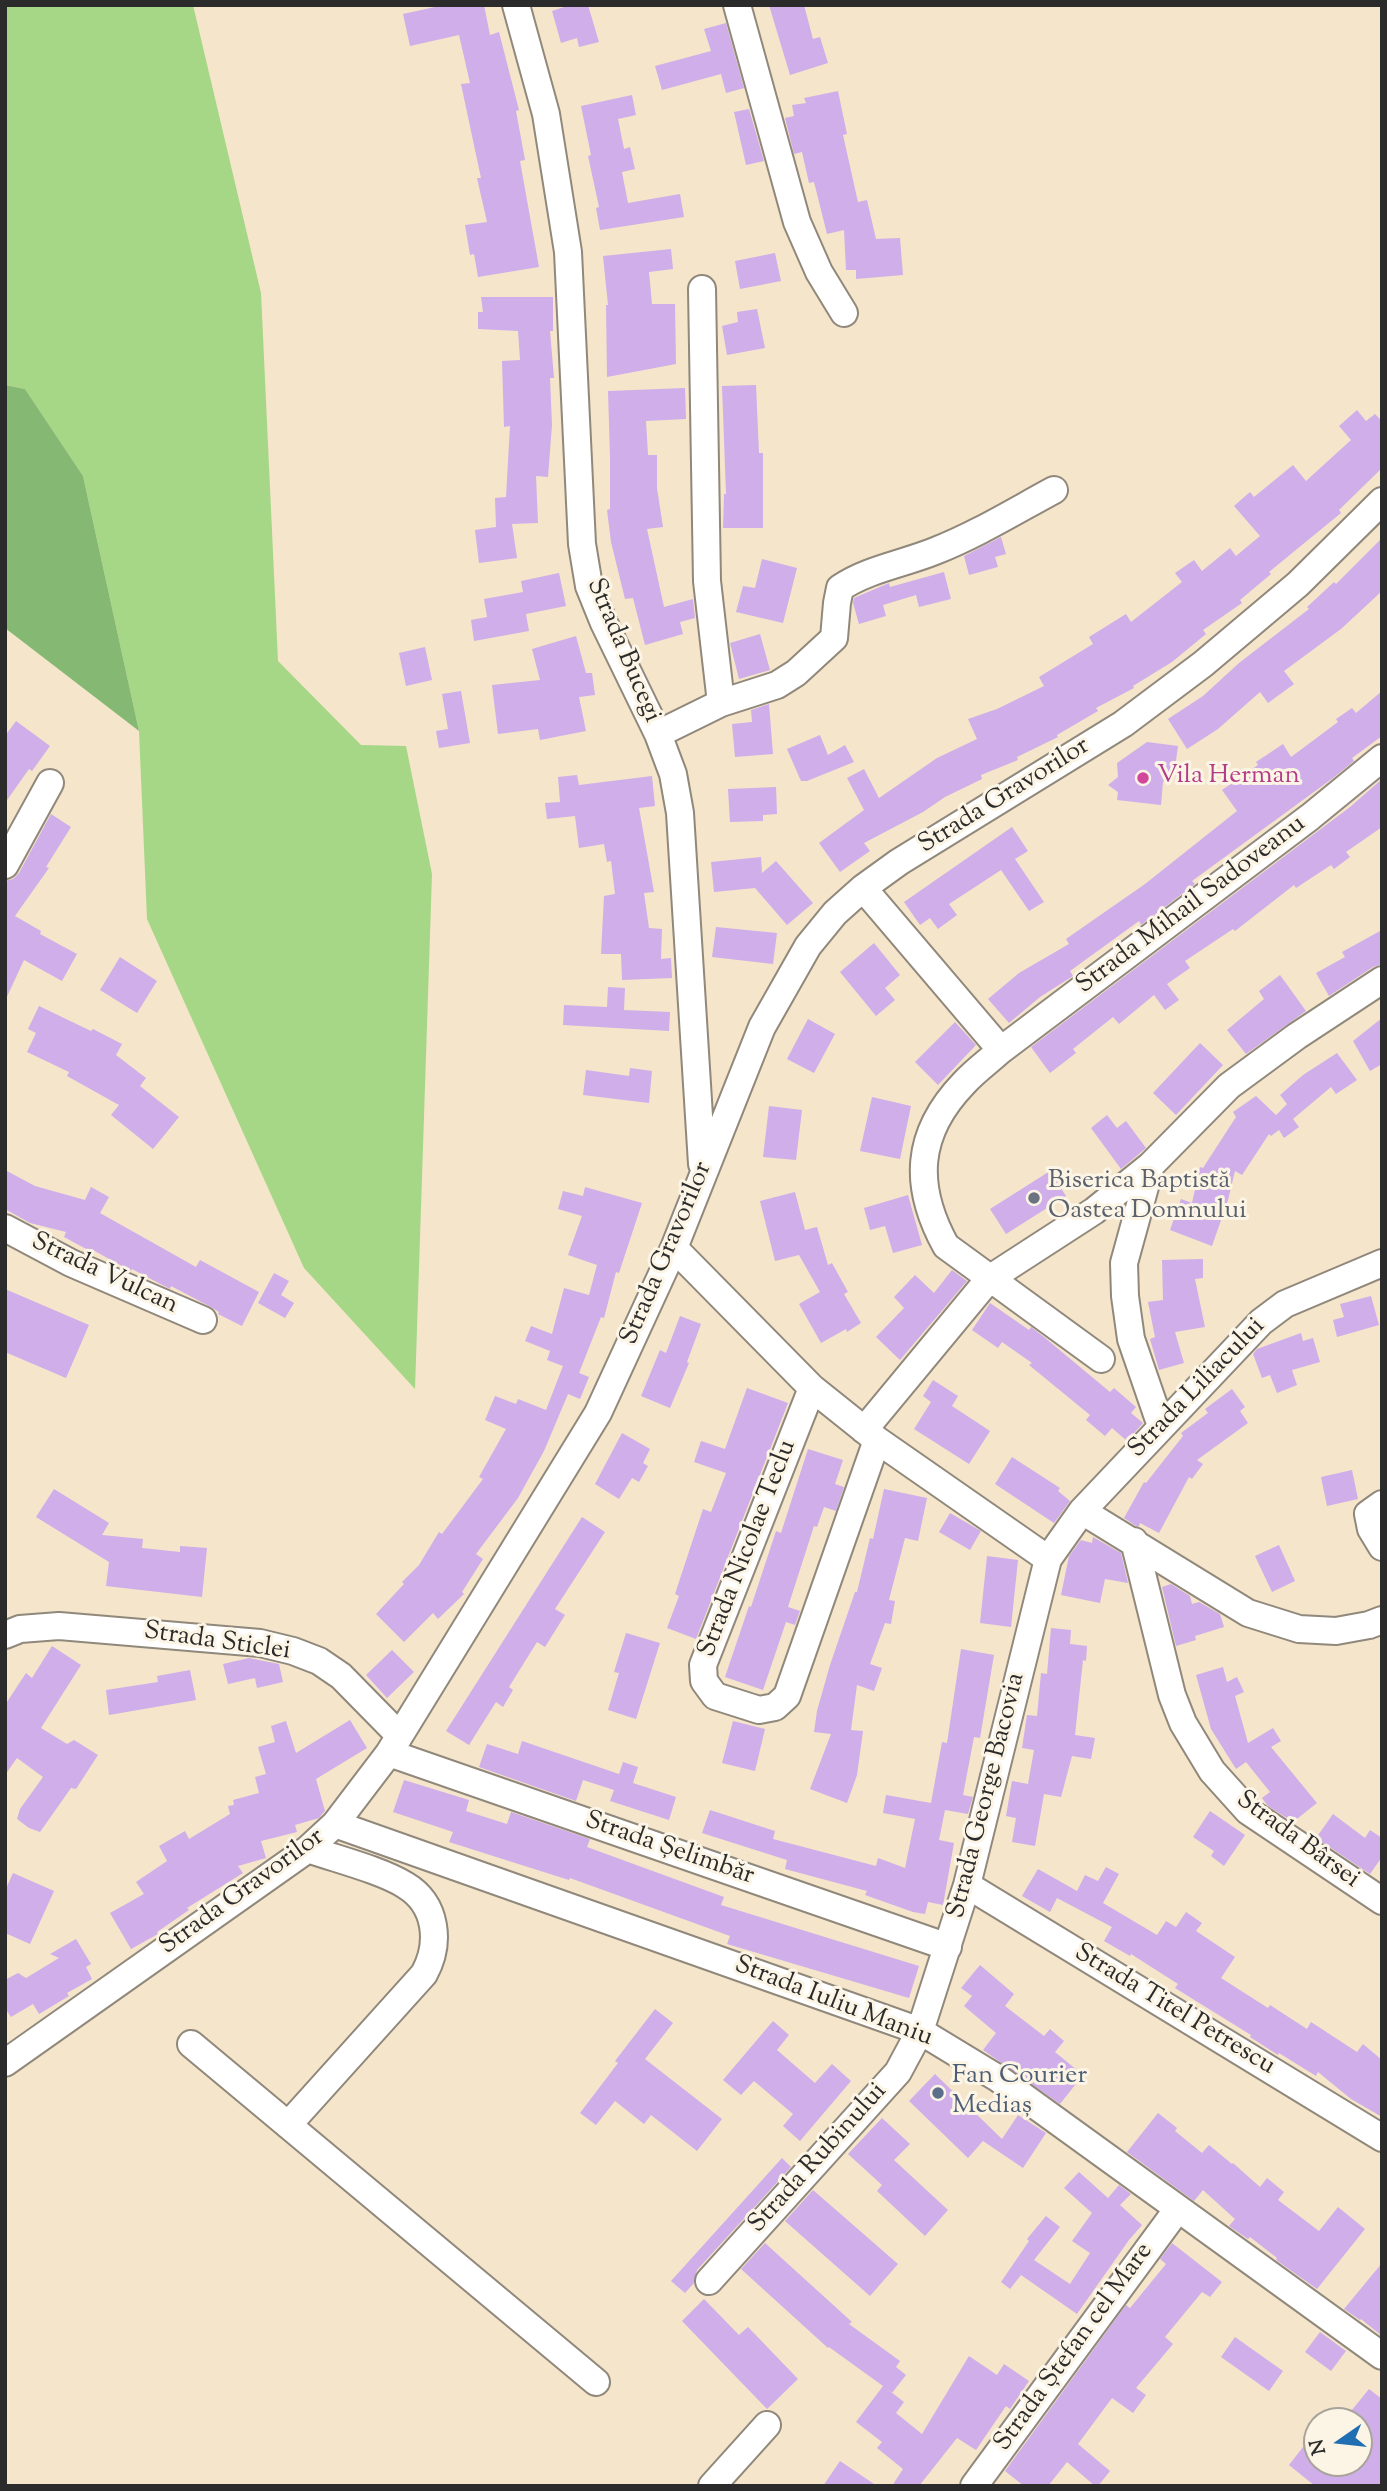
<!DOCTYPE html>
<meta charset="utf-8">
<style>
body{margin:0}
#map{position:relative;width:1387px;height:2491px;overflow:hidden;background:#f5e5cb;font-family:"Sorts Mill Goudy",serif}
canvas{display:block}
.frame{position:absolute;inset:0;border:7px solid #2b2b2b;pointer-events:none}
.north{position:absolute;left:1303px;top:2407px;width:70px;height:70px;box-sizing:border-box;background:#fcf5e5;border:2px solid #a8a49b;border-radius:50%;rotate:256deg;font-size:19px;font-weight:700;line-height:28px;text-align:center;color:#2b2b2b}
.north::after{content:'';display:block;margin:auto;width:24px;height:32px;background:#1f6fb2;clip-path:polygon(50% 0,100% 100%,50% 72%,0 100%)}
</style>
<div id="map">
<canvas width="1387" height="2491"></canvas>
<div class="frame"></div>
<div class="north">N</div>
</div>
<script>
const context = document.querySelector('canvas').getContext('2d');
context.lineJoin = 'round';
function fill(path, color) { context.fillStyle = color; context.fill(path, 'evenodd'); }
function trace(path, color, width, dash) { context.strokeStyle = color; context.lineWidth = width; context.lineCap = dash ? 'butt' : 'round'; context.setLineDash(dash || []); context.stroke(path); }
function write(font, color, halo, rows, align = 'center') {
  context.font = font + ' "Sorts Mill Goudy",serif'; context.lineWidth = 6; context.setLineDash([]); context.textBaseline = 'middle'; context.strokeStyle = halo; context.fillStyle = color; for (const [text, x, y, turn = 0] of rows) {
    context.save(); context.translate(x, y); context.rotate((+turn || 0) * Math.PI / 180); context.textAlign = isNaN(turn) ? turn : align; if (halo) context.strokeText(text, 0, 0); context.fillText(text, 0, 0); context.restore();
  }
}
fill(new Path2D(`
 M5,5h188l68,288 17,368 83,84 45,1 26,128 -17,515 -111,-121 -157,-349 -8,-188 -56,-255 -58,-87 -20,-4z`), '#a5d786');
fill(new Path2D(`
 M5,385l20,4 58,87 56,255 -134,-103z`), '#84b873');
fill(new Path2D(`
 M444,5h40l6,30 9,-3 20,78 -3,1 9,49 -5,1 19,106 -61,10 -4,-23 -4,1 -5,-30 22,-3 -10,-44h4l-20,-94 9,-1 -11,-48 -49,11 -7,-32z
 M570,5h18l11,37 -20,5 -2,-9 -16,5 -9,-32z
 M769,5h35l9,34 7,-2 8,26 -38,12z
 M726,23l18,65 -18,5 -5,-19 -59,16 -7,-24 56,-15 -7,-22z
 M838,91l9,43 -4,1 15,67 9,-2 9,39 24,-1 3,37 -47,4v-9h-10l-2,-40 -17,4 -13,-52 -5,1 -7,-31 -8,2 -9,-36 9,-2 -2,-11 14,-2 -2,-5z
 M632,95l4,20 -18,4 6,30 6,-2 5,22 -13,3 6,31 52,-9 4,23 -84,13 -4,-22 3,-1 -11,-51 3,-1 -10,-49z
 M749,109l15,52 -18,4 -12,-53z
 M671,249l2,20 -24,3 3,32h23l1,60 -69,13 -1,-72h2l-5,-49z
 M775,253l6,28 -41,8 -5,-28z
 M481,297h72v34h-3l4,47h-4l2,47 -4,52 -12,-1 2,47 -26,1 5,34 -38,5 -4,-33 21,-3 -1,-29 11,-1 4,-71 -6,1 -2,-66 18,-1 -2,-29 -40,-2v-17h5z
 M757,309l8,39 -38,7 -5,-29 16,-4 -1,-10z
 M756,385l3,68h4v75h-40l1,-34h2l-4,-108z
 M685,388l1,31 -40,2 2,34h9v33l6,39 -16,2 17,78 29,-8 2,19 -15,4 3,12 -38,11 -12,-47 -8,1 -14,-57 -4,-32 3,-1v-53l-2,-65z
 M1357,410l9,11 9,-7 7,7v47l-43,42 2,3 -72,59 2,2 -31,26 2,3 -39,27 3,4 -34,28 -39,24 1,2 -38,20 2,3 -41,24 1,2 -41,20 1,3 -37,15 1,4 -37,18 -22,15 -59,31 6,8 -30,21 -21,-29 45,-33 -17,-32 17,-9 15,29 58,-40 40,-19 -9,-20 29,-10 47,-23 -5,-9 54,-33 -4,-7 37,-23 5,8 51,-40 -7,-9 19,-13 8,11 28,-23 6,8 24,-20 -26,-30 16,-14 4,5 39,-32 13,16 45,-41 -12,-14z
 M1001,537l5,17 -11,3 3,10 -29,8 -5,-19z
 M1382,538v53l-41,38 -57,42 10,13 -26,19 -8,-11 -42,37 -31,20 -19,-30 35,-23 36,-33 70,-54 -2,-2 27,-25 2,2z
 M762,559l35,9 -14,55 -47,-11 7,-26 12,2z
 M944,572l7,27 -32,8 -3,-12 -33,10 3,11 -27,8 -6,-21 1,-5 35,-15 1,4z
 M559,573l7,33 -40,8 3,17 -55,10 -3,-21 16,-3 -3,-18 39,-7 -2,-11z
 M760,634l10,36 -31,9 -9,-36z
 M576,636l10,37h6l3,22 -16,2 7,34 -46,9 -2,-11 -40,5 -6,-49 48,-5 -8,-31z
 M425,647l7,33 -26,6 -7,-33z
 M461,691l9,52 -31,5 -3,-17 12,-2 -6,-35z
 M1382,691v45l-30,22 2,3 -21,17 -141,103 3,3 -54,41 -2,-4 -69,50 3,5 -33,21 -31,26 -21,-24 31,-26 50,-29 -3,-5 79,-55 92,-73 -15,-21 36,-25 -2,-3 27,-18 8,13 47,-35 -2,-3 16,-11 4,5z
 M769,704l4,50 -38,3 -3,-33 20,-2 -1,-12z
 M16,721l34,25 -18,25 -3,-2 -24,34v-67z
 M820,735l8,20 17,-10 9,17 -47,19h-6l-14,-32z
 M1147,742l31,4 -4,29 -11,7 -2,23 -44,-5 1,-8 -10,-7 10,-8 -1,-14z
 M577,775l2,10 73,-9 3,30 -16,2 15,84 -10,1 5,35 13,1 -1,30 10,-1 1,20 -50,2 -1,-26h-20l3,-58 11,-2 -4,-33 -4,1 -3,-18 -25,4 -4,-32 -28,3 -2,-16 15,-1 -2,-25z
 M1382,779v48l-36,25 4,5 -16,12 -3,-4 -35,23 -2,-3 -59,46 -2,-2 -48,32 5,7 -23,16 12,16 -14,10 -11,-15 -35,29 -6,-7 -40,32 3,4 -26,20 -19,-26 319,-240z
 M776,787l1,27 -14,1v6l-33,1 -2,-33z
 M51,814l20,13 -25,40 3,1 -34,48 26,15 -1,3 37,20 -15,27 -38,-21 -19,41v-120l8,-2 6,-6z
 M1012,827l16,24 -13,8 29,43 -15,9 -28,-41 -52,34 8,11 -19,14 -8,-11 -10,7 -16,-23z
 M761,857l1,16 14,-12 37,42 -26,22 -32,-37 -41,4 -3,-30z
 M716,927l61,6 -4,31 -61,-7z
 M1382,930v34l-9,3 -44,29 -13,-23 29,-16 -3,-5z
 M874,943l26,32 -15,13 10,12 -19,16 -36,-44z
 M120,957l37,24 -20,32 -37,-23z
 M1280,975l26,36 -60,43 -19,-24 37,-31 -5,-8z
 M608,987l17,1 -1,22 46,2 -1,19 -106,-6 1,-20 43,2z
 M39,1006l52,25 2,-2 29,15 -6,11 30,23 -6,8 39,31 -26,32 -42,-34 8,-10 -52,-29 2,-4 -42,-20 9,-19 -8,-4z
 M1382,1018v46l-12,7 -17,-30z
 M808,1019l27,15 -21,39 -27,-14z
 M955,1022l21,23 -38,40 -23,-23z
 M1200,1043l23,22 -47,50 -23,-22z
 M1337,1053l20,27 -21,14 -5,-7 -38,32 6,8 -15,11 -5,-8 -8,6 -2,-2 -27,41 -7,-4 -7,29 -16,46 -42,-16 11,-31 11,4 8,-36 3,1 33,-51 -3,-5 23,-16 20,19 11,-11 -7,-9 23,-20z
 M630,1068l22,3 -3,32 -66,-8 3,-25 43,6z
 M872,1097l39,9 -11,53 -40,-8z
 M769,1106l33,4 -6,50 -33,-3z
 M1107,1115l10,13 9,-7 20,27 -25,21 -30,-41z
 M5,1170l30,16 50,14 6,-13 18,10 -9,16 96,54 4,-7 59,32 -17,34 -24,-12 1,-2 -10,-6 -38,-20 -1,3 -38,-20 -1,2 -40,-22 -1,2 -26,-14 2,-5 -36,-9 -25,-14z
 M1050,1171l16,25 -60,38 -16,-25z
 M585,1187l57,16 -23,70 -3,-1 -12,46 -3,-1 -22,56 10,4 -9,22 -12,-5 -24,57 -26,47 -42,56 7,5 -21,33 2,2 -26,25 -5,-6 -29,29 -28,-28 28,-30 -2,-2 17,-17 20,-33 3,2 41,-55 -4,-2 27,-48 -21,-9 10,-24 21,8 2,-5 28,11 17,-44 -16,-6 3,-9 -25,-10 6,-15 21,8 12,-46 25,7 8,-30 -29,-10 14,-39 -24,-7 5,-18 20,5z
 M795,1192l10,38 12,-3 11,38 4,-2 16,29 -4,2 17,29 -14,9 -1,-3 -25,14 -22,-39 21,-12 -21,-37 -24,6 -15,-60z
 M908,1195l14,50 -29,8 -8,-27 -15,4 -6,-22z
 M1203,1259v19l-8,1 10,48 -30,5 9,31 -25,7 -9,-31 5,-2 -7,-35 15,-2 -1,-40z
 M952,1270l15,11 -67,79 -24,-23 28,-29 -10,-11 21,-22 19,18z
 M274,1273l15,8 -8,14 13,8 -9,15 -27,-15z
 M5,1289l84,36 -23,53 -61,-26z
 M1371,1296l8,29 -42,12 -4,-17 11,-3 -4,-13z
 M990,1303l39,27 2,-3 13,10 66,55 4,-4 22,19 -5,6 12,10 -16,18 -15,-13 -7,8 -19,-16 4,-5 -61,-50 3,-2 -30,-21 -4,6 -26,-18z
 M680,1316l21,8 -14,38 2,1 -19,45 -29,-12 19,-46 6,3z
 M1301,1333l2,8 10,-3 7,24 -28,8 5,15 -20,8 -7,-18 -8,3 -9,-24 4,-5z
 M933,1380l25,16 -6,10 38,25 -21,33 -55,-35 17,-27 -8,-6z
 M747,1388l41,15 -92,236 -29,-11 12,-32 -4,-2 28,-85 8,3 15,-39 -32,-11 7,-21 24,8z
 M1232,1389l13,18 -5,4 8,12 -51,37 6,4 -11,15 -3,-2 -30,56 -19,-10 -1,3h-3l-12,-8 20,-36 2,1 37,-47 -2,-3 27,-20 -3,-4z
 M622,1433l28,16 -7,14 5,3 -9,16 -7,-4 -13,21 -24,-15z
 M808,1449l35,11 -8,24 9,3 -8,24 -12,-4 -7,20 -3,-1 -26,81 12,4 -5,14 -9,-3 -23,68 -38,-13 24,-71 2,1 25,-76 5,2z
 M1012,1457l48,31 -2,3 12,10 -16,22 -59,-39z
 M1352,1470l6,29 -31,7 -6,-29z
 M54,1489l55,34 -7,12 41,4 -1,9 38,4v-6l27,2 -5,49 -96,-11 3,-24 -73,-45z
 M884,1489l43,9 -9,43 -13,-3 -16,62 6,1 -4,23 -6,-1 -15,41 12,4 -8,23 -17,-6 -6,45 12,1 -6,44 -10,28 -37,-14 21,-55 -17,-2 3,-21 13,-46 25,-73h2l13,-54 3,1z
 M950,1513l31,18 -11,19 -31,-18z
 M582,1517l23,15 -50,77 10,6 -20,32 -8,-5 -28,45 4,3 -10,17 -7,-5 -27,43 -23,-14z
 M1093,1537l28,16 7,30 -23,-4 -5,24 -39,-8 8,-39 12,-16 11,3z
 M1279,1545l16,36 -23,11 -17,-36z
 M987,1556l31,4 -7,67 -31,-4z
 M1171,1584l19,12 2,8 7,-2 21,12 4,13 -29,9 1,4 -20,6 -14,-59z
 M1051,1628l20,2 -1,14 17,2 -1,15 -3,-1 -8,75 20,3 -4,21 -19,-3 -11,41 -17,-3 -9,52 -23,-4 4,-24 -10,-2 6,-35 16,3 6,-34 -12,-2 5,-33 10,1 4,-43 6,1z
 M626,1633l34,10 -24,76 -28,-9 11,-37 -5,-1z
 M52,1646l29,19 -40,63 26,16 7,-4 24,15 -22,34 -5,-1 -31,44 -11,-4 -12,-9 3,-10 23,-32 -26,-19 -12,17v-70l21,-32 6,5z
 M961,1649l33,6 -14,83 -6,-1 -11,58 10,2 -5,17 -23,-4 -6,30 15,3 -11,62 -15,-3 -3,12 -12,-2 -48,-17 2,-4 -82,-22 2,-9 -85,-27 8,-23 65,21 -2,8 103,27 2,-8 27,10 10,-49 -32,-6 3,-18 45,8 11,-61 5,1z
 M392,1650l22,22 -27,26 -21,-23z
 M249,1658l30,6 4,18 -26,6 -2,-10 -27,6 -5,-20z
 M1223,1667l4,15 10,-5 7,15 -9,4 13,47 25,-15 8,13 -10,6 46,56 -24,19 -25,-16 -6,-8 8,-6 -24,-30 -10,7 -25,-40 -15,-54z
 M190,1670l6,30 -87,15 -3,-25 52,-8 -1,-6z
 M350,1720l17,28 -51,31 9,32 -2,2 -4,5 -24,7 2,7 -36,9 5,17 -28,8 5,7 -56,35 2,2 -32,22 1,2 -27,15 -21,-36 34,-19 -8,-12 31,-21 -8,-15 26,-15 4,8 41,-25 -2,-8 6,-1 -1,-5 26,-7 -4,-16 11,-3 -8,-27 17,-5 -4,-16 15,-5 10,32z
 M733,1721l32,8 -10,42 -33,-8z
 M522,1741l97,33 4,-12 15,5 -5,16 43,14 -7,23 -59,-19 4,-11 -31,-10 -7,21 -97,-34 8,-23 31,10z
 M404,1780l65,20 -3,11 41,13 4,-12 79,27 -3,8 137,50 -3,8 198,61 -10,32 -182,-54 3,-8 -160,-58 -1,2 -120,-38 4,-10 -60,-20z
 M1210,1811l35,24 -21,31 -13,-10 3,-5 -21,-14z
 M1333,1814l32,24 5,-8 12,8v19l-12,17 -54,-36z
 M1106,1867l13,7 -16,29 54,32 9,-14 10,6 10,-15 16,11 -6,8 39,26 -14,21 47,30 2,-3 37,24 4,-7 46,30 6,-8 19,16v57l-31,-18 -33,-27 -2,4 -37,-23 -1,2 -28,-18 1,-2 -76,-47 3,-4 -47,-30 -1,2 -26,-15 8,-14 -55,-29 -7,14 -28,-16 16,-27 39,22 8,-16 13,6z
 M13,1873l41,18 -24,53 -25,-11v-42z
 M76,1939l15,25 -5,3 6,12 -25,14 2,3 -30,18 -6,-10 -22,13 -6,-9v-28l13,-7 8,5 33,-20 -9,-4z
 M980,1965l34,29 -9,12 39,30 6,-7 14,12 -9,11 28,23 -23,29 -77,-54 13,-17 -32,-27 8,-10 -11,-8z
 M655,2009l18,14 -28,36 77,60 -25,32 -46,-36 -7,9 -29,-23 -19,24 -16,-12 38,-50 -3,-2z
 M773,2021l16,14 -12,15 38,33 17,-19 19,17 -51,60 -17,-15 10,-12 -39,-33 -13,14 -18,-15z
 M935,2074l67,65 16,-24 28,18 -23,35 -40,-27 -15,17 -59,-57z
 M1158,2113l19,15 -2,3 27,22 7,-8 23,19 1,-1 27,24 7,-9 17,14 -6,8 41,31 19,-24 27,22 -48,60 -41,-29 1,-2 -27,-21 -2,2 -19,-13 6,-7 -32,-29 -9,11 -67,-49z
 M882,2118l28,26 -16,16 54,50 -23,26 -48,-45 5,-6 -34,-31z
 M782,2158l9,9 -94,103 -3,13 -9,10 -14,-12z
 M1079,2172l29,26 11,-13 12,9 -11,11 22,20 -13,15 -52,74 -56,-39 -11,14 -9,-7 28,-41 -2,-2 19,-23 14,11 -26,33 36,24 20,-31 -18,-12 20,-28 -28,-25z
 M813,2190l85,74 -28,32 -85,-75z
 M765,2243l87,79 -3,2 51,37 -4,6 10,8 -14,18 -6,-5 18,14 -8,11 26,21 47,-78 28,19 7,-11 25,17 -19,28 -4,-3 -30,44 -19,-12 -38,48h-27l11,-17 -26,-21 5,-6 -26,-20 27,-36 -54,-39 -1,1 -87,-79z
 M1172,2243l50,39 -12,15 -8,-5 -37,45 8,7 -37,44 10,7 -13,18 -21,-15 -34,46 32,27 -12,15h-3l-28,-24 -19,24h-24l-19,-15 121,-166 4,3 36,-44 -6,-5z
 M1382,2263v73l-21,-17 -1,1 -16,-11z
 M704,2299l35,36 9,-8 50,52 -31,30 -85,-88z
 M1320,2332l26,19 -15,20 -26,-19z
 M1235,2337l48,34 -14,20 -48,-34z
 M1369,2389l13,10v87h-67l-26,-21 28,-36v34h42v-11l6,-9 -6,-5v-17h-16z
 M840,2461l37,25h-54z`), '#cfaeea');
const minor = new Path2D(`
 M516,5l30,109 22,138 14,292 7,42 15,37 54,111 15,40 7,39 22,351
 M737,5l60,217 22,50 25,41
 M702,289l5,292 14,122
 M658,734l63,-31 56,-18 19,-12 38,-35 3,-35 3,-15c28,-19 63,-24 95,-37 41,-16 80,-40 119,-61
 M5,865l45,-82
 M863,888l138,162
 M1151,1165l-27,98 1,33 6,43 30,87
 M5,1228l66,35 132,57
 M674,1248l138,140 65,52 171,119
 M1101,1359l-155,-113c-33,-60 -31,-112 18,-163 11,-12 25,-22 37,-33l309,-233 72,-59
 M812,1388l-109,277 1,16 11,15 44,14 16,-3 12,-11 90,-256
 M864,1430l125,-151 105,-68 57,-46 78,-79 68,-50 85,-56
 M1382,1504l-14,10 3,15 11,18
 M1082,1511l166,102 51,16 37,2 33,-6 13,-5
 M1134,1541l38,154 11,28 29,48 36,40 134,90
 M5,1635l15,-6 39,-3 201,17 33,8 26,10 22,15 58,59
 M389,1753l559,194
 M335,1824l585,207 79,48 383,277
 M967,1885l415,253
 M191,2044l405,338
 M5,2063l303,-214 27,-25 54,-71 209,-340 76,-165 88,-221 46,-81 27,-33 28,-25 36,-26 224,-138 80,-60 95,-80 84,-83
 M288,2125l136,-151c17,-31 13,-70 -19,-89 -24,-15 -69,-26 -97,-36
 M709,2281l189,-209 22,-41 47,-146 81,-326 34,-48 179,-189 24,-18 97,-41
 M712,2486l55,-61
 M974,2486l203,-276`);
trace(minor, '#90887b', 30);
trace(minor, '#fff', 26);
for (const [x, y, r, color] of [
 [1143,778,7,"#d1479c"],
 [1034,1198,7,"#6b7280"],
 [938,2093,7,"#5c6f8a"]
]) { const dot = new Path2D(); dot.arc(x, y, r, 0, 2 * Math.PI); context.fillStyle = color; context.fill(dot); trace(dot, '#fcf5e5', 2.5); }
write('26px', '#2b2b2b', '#fcf5e5', [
 ["Strada Bucegi",622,651,67],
 ["Strada Gravorilor",1005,797,-32],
 ["Strada Mihail Sadoveanu",1192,906,-37],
 ["Strada Gravorilor",668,1254,-67],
 ["Strada Vulcan",104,1275,25],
 ["Strada Liliacului",1198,1389,-46],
 ["Strada Nicolae Teclu",749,1549,-69],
 ["Strada Sticlei",217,1643,8],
 ["Strada George Bacovia",988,1796,-76],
 ["Strada Bârsei",1297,1841,36],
 ["Strada Șelimbăr",669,1850,19],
 ["Strada Gravorilor",243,1893,-36],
 ["Strada Iuliu Maniu",833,2003,21],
 ["Strada Titel Petrescu",1174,2011,31],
 ["Strada Rubinului",819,2159,-48],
 ["Strada Ștefan cel Mare",1075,2348,-54]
]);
write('26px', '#b23c85', '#fcf5e5', [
 ["Vila Herman",1157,778]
], 'left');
write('26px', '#5b616d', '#fcf5e5', [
 ["Biserica Baptistă",1048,1183],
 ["Oastea Domnului",1048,1213]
], 'left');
write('26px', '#4e5e75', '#fcf5e5', [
 ["Fan Courier",952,2078],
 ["Mediaș",952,2108]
], 'left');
</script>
